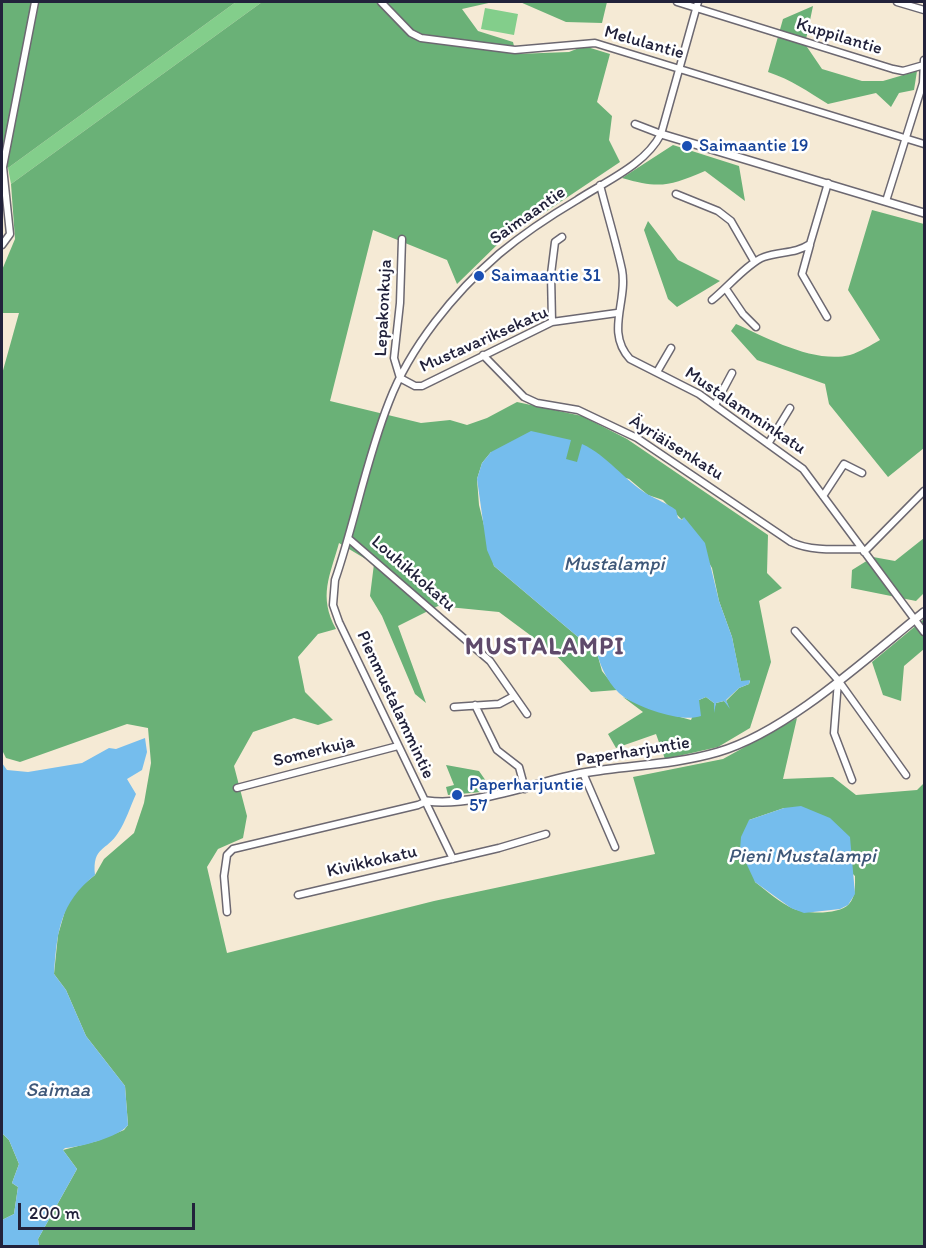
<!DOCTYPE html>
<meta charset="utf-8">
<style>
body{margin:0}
#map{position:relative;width:926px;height:1248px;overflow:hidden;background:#f5ead5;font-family:Itim,sans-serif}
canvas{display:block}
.frame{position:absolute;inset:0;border:3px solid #22223b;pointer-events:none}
.scale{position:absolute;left:18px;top:1203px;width:177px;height:27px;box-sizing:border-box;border:3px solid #22223b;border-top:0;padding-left:8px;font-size:18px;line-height:21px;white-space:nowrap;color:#22223b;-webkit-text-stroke:4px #fff;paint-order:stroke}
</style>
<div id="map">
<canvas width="926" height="1248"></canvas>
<div class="frame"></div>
<div class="scale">200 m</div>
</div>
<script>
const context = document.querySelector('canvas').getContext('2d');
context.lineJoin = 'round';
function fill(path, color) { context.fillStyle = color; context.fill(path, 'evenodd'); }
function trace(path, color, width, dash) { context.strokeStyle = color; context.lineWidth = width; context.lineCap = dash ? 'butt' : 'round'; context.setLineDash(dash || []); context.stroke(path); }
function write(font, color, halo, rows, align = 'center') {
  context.font = font + ' Itim,sans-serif'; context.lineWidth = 5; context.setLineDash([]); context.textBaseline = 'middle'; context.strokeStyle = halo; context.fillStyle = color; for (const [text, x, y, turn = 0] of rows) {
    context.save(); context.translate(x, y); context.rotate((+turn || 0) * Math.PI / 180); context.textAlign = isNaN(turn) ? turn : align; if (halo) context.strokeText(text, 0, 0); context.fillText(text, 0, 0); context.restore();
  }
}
fill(new Path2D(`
 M236,2h26l-251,182 -3,-16z
 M485,8l33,6 -4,21 -33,-6z`), '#83ce8b');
fill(new Path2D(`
 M2,2h234l-228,166 -6,-6z
 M262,2h231l-31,7 16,22 35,11 3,12 53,-2 15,-6 26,8 -13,48 15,14 -3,24 11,22 -121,81 -42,41 -10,-24 -74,-30 -43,171 91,22 29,-3 17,5 20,-7 30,-16 65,14 45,23 141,96 -1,38 15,15 -23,13 12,61 -21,66 -32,19 -53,12 -9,-25 -40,14 -8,-14 35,-22 -20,-15 28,12 40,11 8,-20 7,-3 8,6v6l2,-6 8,-2 4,4 -2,-4 13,-13 10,-4 1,-3 -9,1 -9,-45 -13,-36 -7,-33 -29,-50 -1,2 -19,-20 -15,-5 -19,-16 -63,-19 -75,-8 -9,11 -5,16 2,26 15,61 103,87 5,18 15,19 -26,2 -38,-40 -54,-40 -61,-6 -40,20 28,77 -11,-9 -33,-78 -12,-20 4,-32 -35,-21c-9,33 -21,53 -3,86l-18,5 -20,23 7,35 28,28 -15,5 -24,-7 -41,14 -19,34 13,50 -4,22 -25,11 -11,18 20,86 207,-52 221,-47 -22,-77 90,-18 74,-41 -14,61 50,-2 23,18 61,-5 7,-7v463h-885l-1,-7 39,-70 -14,-19 34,-9 27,-11 4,-5 -3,-39 -39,-50 -20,-46 -12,-16 4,-39 9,-31 12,-16 16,-13 9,-16 30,-26 10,-30 7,-40 -3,-35 -21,-4 -107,38 -14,-4 -4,-8v-376l17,-61h-17v-43l13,-31 -4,-55zM784,808l71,68c0,10 1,20 -6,28 -10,11 -42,10 -55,5 -14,-6 -27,-18 -39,-27l-6,-62z
 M520,2h87l-5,21 -36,-1z
 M813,6l-8,38 17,25 40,12h21l34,-10 -3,19 -15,3 -8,14 -15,-14 -48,11c-21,-13 -36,-24 -60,-32l15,-53z
 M673,145l66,21 6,35 -40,-30c-36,15 -45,18 -83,7z
 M872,210l52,14v224l-36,29 -59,-73 -4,-20 -68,-24 -26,-29 5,-7c31,14 79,40 114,31 10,-3 21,-10 30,-15l-32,-50z
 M648,221l30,39 42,21 -43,26 -9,-8 -24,-69z
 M924,538v55l-8,8 -65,-13 1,-18 21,-13 22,4z
 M924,619v30l-20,17 -3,35 -18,-6 -11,-33z
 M446,765l33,6 14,20 -45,4 -2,-8 8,-2z
 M2,1133l7,7 10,24 -7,19 6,4 -4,27 -12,6z`), '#6ab177');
fill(new Path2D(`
 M531,431l40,9 -5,19 11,3 5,-18c26,12 41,35 65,50 10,6 20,9 29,16l2,8 4,2 2,-3 21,26 14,58 13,36 9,44 9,-1 -1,4 -10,4 -13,12 4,9 -6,-8 -8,2 -2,10v-10l-8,-6 -7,3 2,16c-19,7 -61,-8 -77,-19 -14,-10 -23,-28 -27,-44l-103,-87 -7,-16 -10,-71 5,-16 9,-11z
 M145,738l2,14 -5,18 -15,9 9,15c-6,13 -10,27 -18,39 -11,18 -26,13 -23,42 -35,28 -38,56 -41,99l12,16 20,46 39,50 3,39c-9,12 -47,22 -63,23l-2,2 14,19 -39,70 1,7h-37v-26l12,-6 4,-27 -6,-4 7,-19 -10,-24 -7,-7v-370l5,7 21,2 54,-9 27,-15 7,1z
 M801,806l29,12 20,19 5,57 -7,11 -8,4 -36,4 -13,-5 -36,-26 -15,-32 1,-13 8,-17 35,-12z`), '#75bded');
const minor = new Path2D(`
 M381,2l30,31 10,5 94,12 80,-7 329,101
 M677,2l216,67 10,2 21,-6
 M897,2l27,8
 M635,124l26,10
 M600,185c7,28 16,57 22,85 6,31 -17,62 8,89l69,35 104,75 121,163
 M676,194l42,17 13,10 23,40
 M886,201l37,-118 1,-23
 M402,239l-2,64 -6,55 6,20 15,8h7l130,-64 65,-9
 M2,245l8,-11 -7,-67 32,-165
 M810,245l-8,29 25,43
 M726,289l17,25 13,13
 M712,300c14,-11 37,-38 52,-43 17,-6 31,-3 46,-13l18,-61
 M552,322l-1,-48 4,-32 7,-5
 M483,355l41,42 13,6 41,7 59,28 154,104c22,10 47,7 70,7
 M657,372l14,-24
 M715,405l17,-32
 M768,444l22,-36
 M823,496l21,-32 18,9
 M349,539l141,122 37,53
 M864,552l60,-61
 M795,631l43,49 68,95
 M838,681l-4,52 18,47
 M475,705l22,45 22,17 6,22
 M454,707l45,-3 15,-8
 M583,773l32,74
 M237,788l161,-42
 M453,859l-114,-237 -6,-17 2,-25c20,-58 31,-120 54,-178 21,-55 65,-109 110,-148 24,-20 51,-38 78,-54 29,-19 68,-35 84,-66l37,-132
 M298,895l201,-47 47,-14
 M227,912l-3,-36 3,-21 6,-6 185,-44 9,-4`);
const tertiary = new Path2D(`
 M661,134l263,79
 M427,801c48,6 109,-19 156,-28 45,-8 91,-8 135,-21 69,-20 150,-95 206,-140`);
trace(minor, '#6c6871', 9);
trace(tertiary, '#6c6871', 10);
trace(minor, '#fff', 6);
trace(tertiary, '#fff', 7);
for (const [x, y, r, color] of [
 [687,146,6,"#1a4fb4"],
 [479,276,6,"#1a4fb4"],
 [457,795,6,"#1a4fb4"]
]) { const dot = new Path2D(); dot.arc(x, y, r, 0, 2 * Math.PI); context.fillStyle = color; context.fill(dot); trace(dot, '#fff', 2); }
write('18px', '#22223b', '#fff', [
 ["Kuppilantie",839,37,17],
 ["Melulantie",644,43,16],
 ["Saimaantie",528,216,-35],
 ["Lepakonkuja",384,308,-87],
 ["Mustavariksekatu",484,340,-24],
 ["Mustalamminkatu",745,411,34],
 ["Äyriäisenkatu",676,448,32],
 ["Louhikkokatu",413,574,41],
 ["Pienmustalammintie",395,705,65],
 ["Somerkuja",314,752,-14],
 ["Paperharjuntie",633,752,-9],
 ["Kivikkokatu",372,862,-13]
]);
write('18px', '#164399', '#fff', [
 ["Saimaantie 19",699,146],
 ["Saimaantie 31",491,276],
 ["Paperharjuntie",469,785],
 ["57",469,806]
], 'left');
write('italic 20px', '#3f5879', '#fff', [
 ["Mustalampi",614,565],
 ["Pieni Mustalampi",802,857],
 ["Saimaa",58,1091]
]);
context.letterSpacing = '1.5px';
write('bold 24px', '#5f4a6b', '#fff', [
 ["MUSTALAMPI",545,648]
]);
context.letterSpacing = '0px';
</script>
